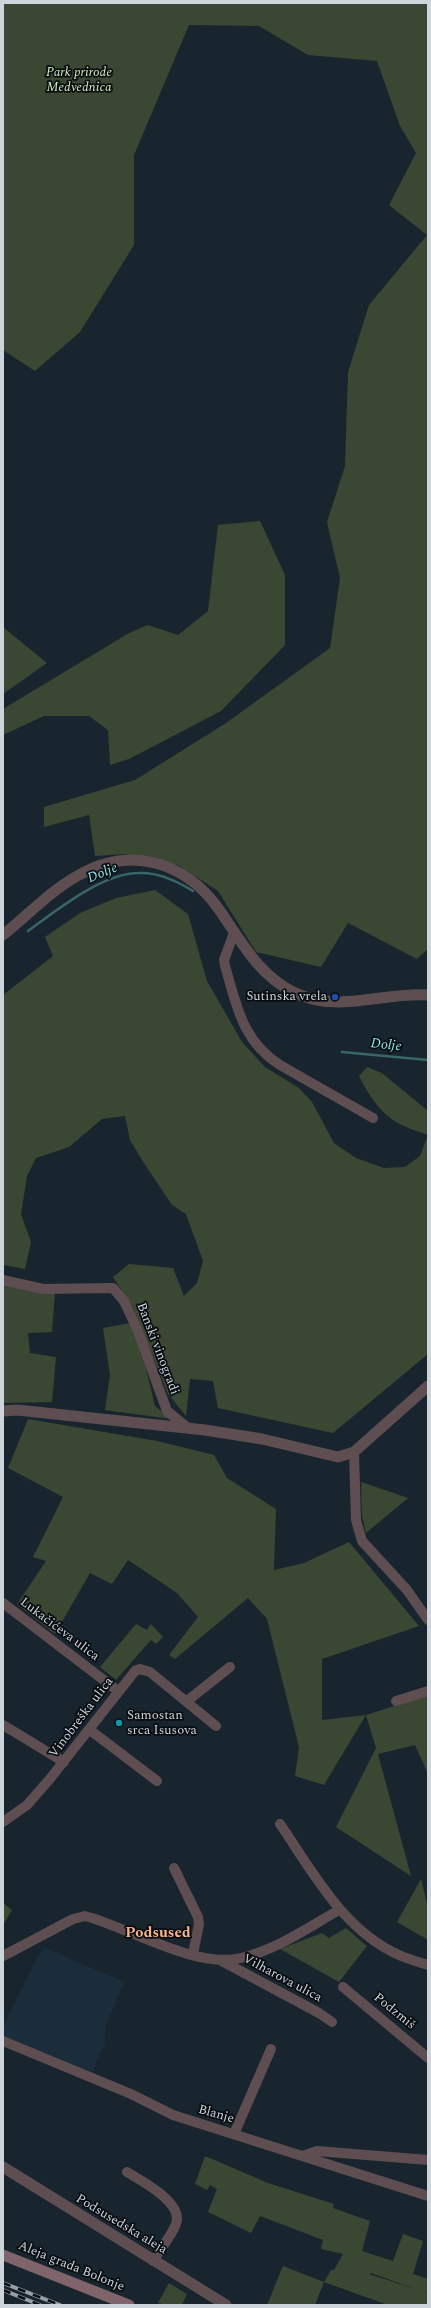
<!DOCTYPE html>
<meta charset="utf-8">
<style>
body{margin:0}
#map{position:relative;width:431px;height:2308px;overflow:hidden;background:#19252e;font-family:Spectral,serif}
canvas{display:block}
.frame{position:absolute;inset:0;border:4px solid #cdd5db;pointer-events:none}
</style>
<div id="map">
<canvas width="431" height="2308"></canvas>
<div class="frame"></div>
</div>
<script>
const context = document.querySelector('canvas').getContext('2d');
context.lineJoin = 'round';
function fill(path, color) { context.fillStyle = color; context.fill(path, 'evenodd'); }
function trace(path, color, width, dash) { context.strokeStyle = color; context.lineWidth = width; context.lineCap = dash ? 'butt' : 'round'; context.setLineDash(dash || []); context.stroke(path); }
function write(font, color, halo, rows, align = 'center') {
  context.font = font + ' Spectral,serif'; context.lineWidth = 3.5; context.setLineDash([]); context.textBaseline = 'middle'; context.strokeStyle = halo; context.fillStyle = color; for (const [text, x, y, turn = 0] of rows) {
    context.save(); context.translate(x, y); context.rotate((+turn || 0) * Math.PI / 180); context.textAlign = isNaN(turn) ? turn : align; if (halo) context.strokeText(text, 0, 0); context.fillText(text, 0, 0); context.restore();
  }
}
fill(new Path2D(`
 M43,1947l81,35 -19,46v15l-13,29 -89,-36v-9z`), '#1b2d3b');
fill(new Path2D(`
 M3,3h425v946l-11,10 -69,-36 -27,44 -65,-15 -38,-61 -40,-26 -53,-11 -30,2 -6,-41 -45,12v-20l91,-27 91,-57 104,-75 10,-70 -13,-56 18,-56 3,-94 21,-67 58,-70 -38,-30 27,-52 -16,-27 -23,-65 -69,-6 -49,-29 -70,-1 -55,130v90l-54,87 -45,39 -32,-21z
 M260,521l25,54v70l-64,66 -92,48 -19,6 -2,-35 -19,-14h-45l-41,19v-26l126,-76 19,-8 30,10 30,-24 10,-86z
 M3,627l44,36 -44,31z
 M155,890l33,24 19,67 35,61 23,25 34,21 13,14 22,41 22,15 28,10 21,-1 15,-11 8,-21c-11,-4 -25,-8 -35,-15 -15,-10 -26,-28 -34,-44l8,-9 15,6 46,38v243l-95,79 -115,-25 -5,-27 -23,-2 -4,37 -18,-22 -35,-86 -20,-31 16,-13 44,4 11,28 13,-13 6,-22 -17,-47 -14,-9 -30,-45 -12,-20 -5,-24 -23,3 -33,28 -33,11 -9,18 -6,38 10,28 -6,27 -22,-4v-270l50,-39 -8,-19 35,-24 36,-15z
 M3,1284l52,8 -3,40 -24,1 2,20 26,4 -4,45 -49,1z
 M131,1323l13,37 11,46 16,13 -66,-9 5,-35 -7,-47z
 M28,1419l129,22 57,14 13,23 49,31 -2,61 30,-7 45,-21 70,84 -97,33v61l44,-5 62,-20v79l-13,-29 -37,9 33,122 -75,-49 40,-79 -10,-33 -42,70 -29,-9 4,-29 -32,-128 -19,-21 -73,61 -6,-4 29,-38 -21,-24 -49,-33 -16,24 -22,-11 -35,61 -38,-30 29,-43 -13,-4 30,-60 -55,-29z
 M361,1482l47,16 -42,35 -4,-17z
 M136,1624l11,6 4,-6 12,13 -7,7 -5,-4 -35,40 -16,-13z
 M421,1879l7,29v32l-31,-18z
 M3,1903l9,7 -9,15z
 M346,1928l21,18 -28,36 -59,-33 42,-16 7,5z
 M205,2156l63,27 66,21 -1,4 37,13 -8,30 31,10 10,-27 20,7 -10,33 15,5v26h-40l-64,-23 -9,23h-48l16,-39 41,16 7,-12h3l9,-16 -22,-5 2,-9 -63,-24 -9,17 -43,-21 9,-23 -7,-4 -3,5 -12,-6zM371,2273l56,20h1l-59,-19z
 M169,2283l18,11 -5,11h-17l-7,-2z`), '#3a4732');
trace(new Path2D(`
 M28,931c29,-21 74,-58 111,-58 20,-1 38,8 54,18
 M342,1052l86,8`), '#386668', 2.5);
trace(new Path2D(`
 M234,933l-10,27 1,6c12,40 17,75 55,99l93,53
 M3,1280l40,9 70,-1 11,13 14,30 29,80 21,17
 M354,1452l2,68 6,21 45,49 21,30
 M3,1603l115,88
 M187,1701l43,-34
 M396,1701l32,-10
 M3,1725l61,37
 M90,1730l67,51
 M3,1822l24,-17 22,-25 86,-109 5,-2 10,3 66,54
 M280,1824c33,48 63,106 119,131 9,4 19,7 29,10
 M174,1868l24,49 1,7 -6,30
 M3,1956l70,-37 12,-3c45,12 110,53 156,42 35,-8 68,-31 98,-48
 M220,1960l99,53 13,9
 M343,1987l85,71
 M3,2041l128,53 42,21 255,81
 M234,2134l37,-85
 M305,2155l12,-4 111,9
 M127,2172c15,9 57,31 49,52 -5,13 -16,25 -23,37`), '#5e4e51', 10);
trace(new Path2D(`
 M3,935c24,-19 48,-45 76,-60 51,-29 105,-14 139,33 22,31 39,66 75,84 44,22 90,0 135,3
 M3,1411l14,-1 188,20 57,9 76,18 16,-5 74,-66
 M3,2167l223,138`), '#5e4e51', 11);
trace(new Path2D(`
 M3,2255l126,50`), '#7f656b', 11);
const rail = new Path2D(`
 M3,2283l57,22
 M3,2290l37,15`);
trace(rail, '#969fa6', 4);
trace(rail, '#080d11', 2.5, [8]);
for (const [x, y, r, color] of [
 [335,997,4,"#1a4fb4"],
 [119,1723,4,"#0f9aa8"]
]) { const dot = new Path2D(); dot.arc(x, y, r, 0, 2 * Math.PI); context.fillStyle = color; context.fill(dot); trace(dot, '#080d11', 1.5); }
write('italic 13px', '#cff0b8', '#080d11', [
 ["Park prirode",79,73],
 ["Medvednica",79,88]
]);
write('13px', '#cdd5db', '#080d11', [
 ["Sutinska vrela",327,997],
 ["Samostan",127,1716,"left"],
 ["srca Isusova",127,1731,"left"]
], 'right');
write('13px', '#cdd5db', '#080d11', [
 ["Banski vinogradi",157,1349,69],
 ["Lukačićeva ulica",59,1630,37],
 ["Vinobreška ulica",82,1718,-53],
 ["Vilharova ulica",282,1979,28],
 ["Podzmiš",394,2012,39],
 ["Blanje",216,2115,16],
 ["Podsusedska aleja",121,2225,31],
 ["Aleja grada Bolonje",71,2267,22]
]);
write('italic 14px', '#93e7ea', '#080d11', [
 ["Dolje",103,874,-22],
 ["Dolje",386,1046,6]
]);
write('bold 15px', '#fab289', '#080d11', [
 ["Podsused",158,1934]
]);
</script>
